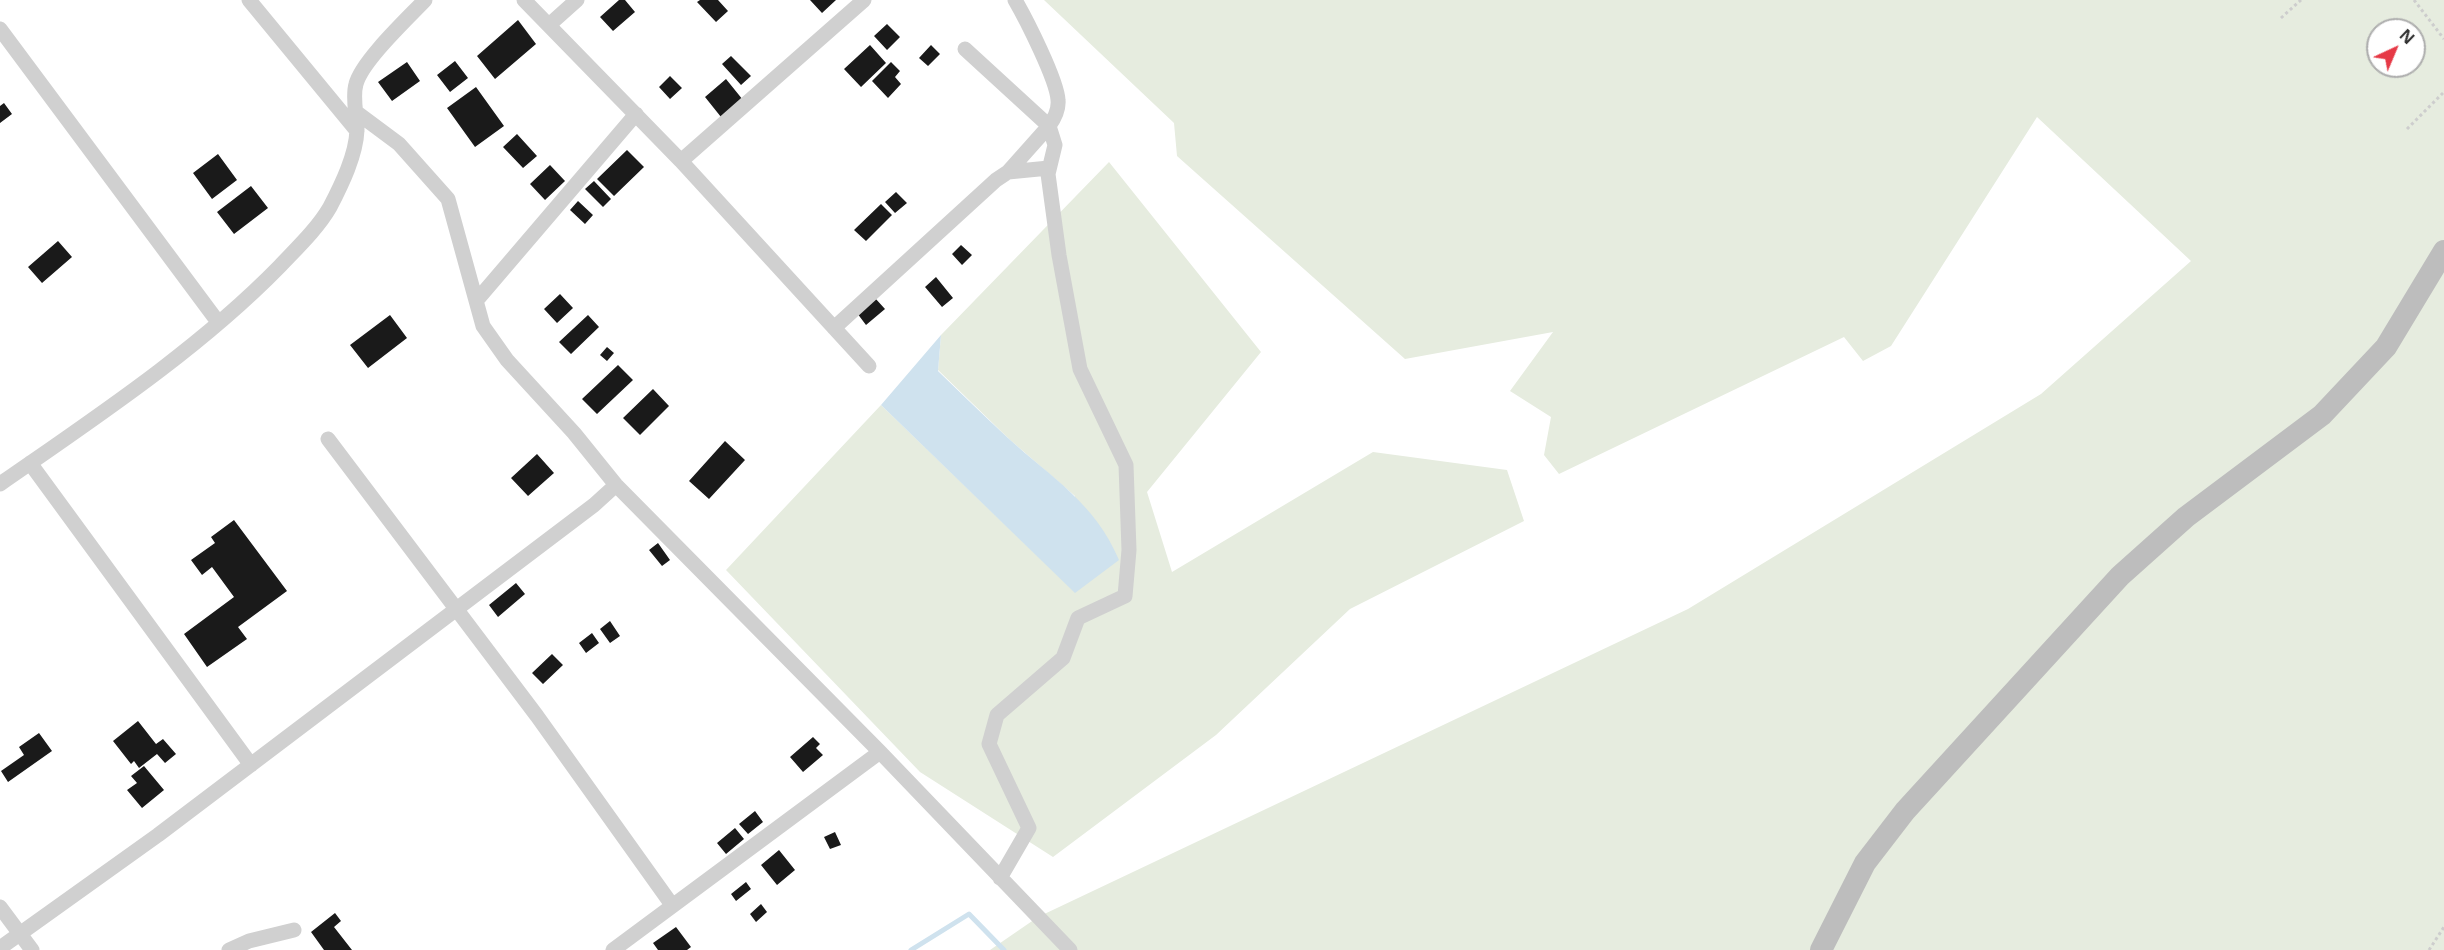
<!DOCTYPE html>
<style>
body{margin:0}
#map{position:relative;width:2444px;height:950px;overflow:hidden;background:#fff;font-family:"Open Sans",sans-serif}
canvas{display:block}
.north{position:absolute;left:2366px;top:18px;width:60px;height:60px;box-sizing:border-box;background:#fff;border:2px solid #adadad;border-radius:50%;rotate:44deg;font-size:16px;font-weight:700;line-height:24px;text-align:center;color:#333}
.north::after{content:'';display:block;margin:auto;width:21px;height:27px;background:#e63946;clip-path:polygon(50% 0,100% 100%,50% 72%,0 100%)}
</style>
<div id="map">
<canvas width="2444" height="950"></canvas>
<div class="north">N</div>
</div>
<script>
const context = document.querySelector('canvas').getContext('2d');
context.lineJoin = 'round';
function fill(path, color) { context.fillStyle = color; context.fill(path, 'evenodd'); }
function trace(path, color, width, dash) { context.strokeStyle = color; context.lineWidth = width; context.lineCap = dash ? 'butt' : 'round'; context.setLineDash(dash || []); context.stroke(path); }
fill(new Path2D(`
 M1044,0h1400v950h-1454l48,-33 650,-308 353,-215 150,-133 -154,-144 -146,229 -28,15 -19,-24 -285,137 -15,-19 7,-38 -41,-26 43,-59 -148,27 -228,-203 -3,-33zM2378,30h36v36h-36z
 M1109,162l152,190 -114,140 25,80 201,-120 134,18 17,51 -174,88 -134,126 -163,122 -133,-85 -194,-202 155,-165 194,187v-96l-66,-57 -71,-69 3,-35z`), '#e6ecdf');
fill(new Path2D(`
 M941,335l-3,36c23,22 46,45 70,67 44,40 87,65 111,122l-44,33 -194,-188z`), '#cfe2ee');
trace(new Path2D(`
 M911,950l58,-36 35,36`), '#cfe2ee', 5);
fill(new Path2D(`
 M619,0h6l10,12 -22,19 -13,-14z
 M700,0h18l10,11 -12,11 -19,-20z
 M810,0h26l-14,13z
 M518,20l18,24 -41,35 -18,-23z
 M887,24l13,13 -13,13 -13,-14z
 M870,45l16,18 -25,24 -17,-18z
 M931,45l9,9 -12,12 -9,-8z
 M731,56l20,20 -10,9 -19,-21z
 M455,61l13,17 -18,14 -13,-17z
 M407,62l13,19 -28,20 -14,-19z
 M891,62l9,9 -5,6 6,7 -13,14 -16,-17z
 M670,76l12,12 -12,11 -11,-12z
 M726,79l17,21 -22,17 -16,-20z
 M476,87l28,39 -29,21 -28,-39z
 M4,103l8,11 -12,9v-17z
 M517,134l20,22 -14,12 -20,-21z
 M627,150l17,17 -30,29 -17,-17z
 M218,154l19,26 -25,19 -19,-26z
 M550,165l15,16 -20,19 -15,-16z
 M594,181l17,18 -8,8 -18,-18z
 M251,186l17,22 -34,26 -17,-22z
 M896,192l11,11 -12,10 -10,-11z
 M578,201l15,14 -8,9 -15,-14z
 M881,204l11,11 -26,26 -12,-11z
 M58,241l14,16 -30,26 -14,-16z
 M961,245l11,10 -10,10 -10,-11z
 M936,277l17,21 -11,9 -17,-20z
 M560,294l13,14 -16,15 -13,-14z
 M875,298l10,11 -19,16 -9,-12z
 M390,315l17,23 -39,30 -18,-23z
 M588,315l11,12 -28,27 -12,-12z
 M607,347l7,6 -7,8 -7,-6z
 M618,365l15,15 -36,34 -15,-15z
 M653,389l16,17 -29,29 -17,-17z
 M725,441l20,19 -36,39 -20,-18z
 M537,454l17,19 -26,23 -17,-18z
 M234,520l53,71 -49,36 9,12 -40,28 -23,-33 50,-37 -22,-30 -10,8 -11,-15 24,-17 -4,-6z
 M658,543l12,17 -8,6 -13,-16z
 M516,583l9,11 -27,23 -9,-12z
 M610,621l10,15 -10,7 -10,-14z
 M592,633l7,10 -13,10 -7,-10z
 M552,654l11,11 -20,19 -11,-11z
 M138,721l18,23 7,-5 13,15 -11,9 -8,-9 -18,14 -5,-7 -3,3 -18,-23z
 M39,733l13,18 -44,31 -7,-11 23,-16 -5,-8z
 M813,737l7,7 -4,4 7,7 -20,17 -13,-15z
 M144,766l20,24 -22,18 -15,-18 10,-7 -6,-7z
 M755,811l8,11 -15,12 -9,-10z
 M735,828l9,11 -18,15 -9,-11z
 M835,832l6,13 -11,4 -6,-12z
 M779,850l16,20 -18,15 -16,-20z
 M746,882l5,7 -15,12 -5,-7z
 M761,904l6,8 -11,10 -6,-8z
 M335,913l6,8 -7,6 18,23h-28l-13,-18z
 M676,927l15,20 -4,3h-29l-5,-7z`), '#1a1a1a');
trace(new Path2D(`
 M2414,0l30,39
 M2281,18l20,-18
 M2407,129l37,-37
 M2429,950l15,-23`), '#cdcdcd', 3, [3, 3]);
trace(new Path2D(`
 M249,0l108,131
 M524,0l157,161 188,205
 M549,25l28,-25
 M0,29l218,293
 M965,49l84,77 -41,46
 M356,112l43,32 49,55 35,127 24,34 67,73 42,52 264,267 190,198
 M681,161l183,-161
 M477,300l159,-186
 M834,328l162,-148 12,-8 41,-4
 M328,439l209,277 135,189
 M30,463l221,302
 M0,484c95,-66 199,-135 280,-218 17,-18 38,-38 50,-59 12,-23 26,-52 27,-77 0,-15 -5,-32 -1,-46 6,-23 51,-65 69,-84
 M1000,878l29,-50 -40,-84 8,-29 66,-57 15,-40 47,-22 4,-46 -3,-85 -46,-96 -21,-114 -11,-81 7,-29 -6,-19c5,-7 10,-17 9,-26 -1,-20 -32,-81 -43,-100
 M0,907l32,43
 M0,948l158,-113 436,-330 22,-20
 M229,950l20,-9 45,-11
 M613,950l267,-198`), '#d0d0d0', 15);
trace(new Path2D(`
 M1821,950l44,-87 40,-52 215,-235 66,-59 136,-102 64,-68 58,-96`), '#bdbdbd', 22);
</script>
